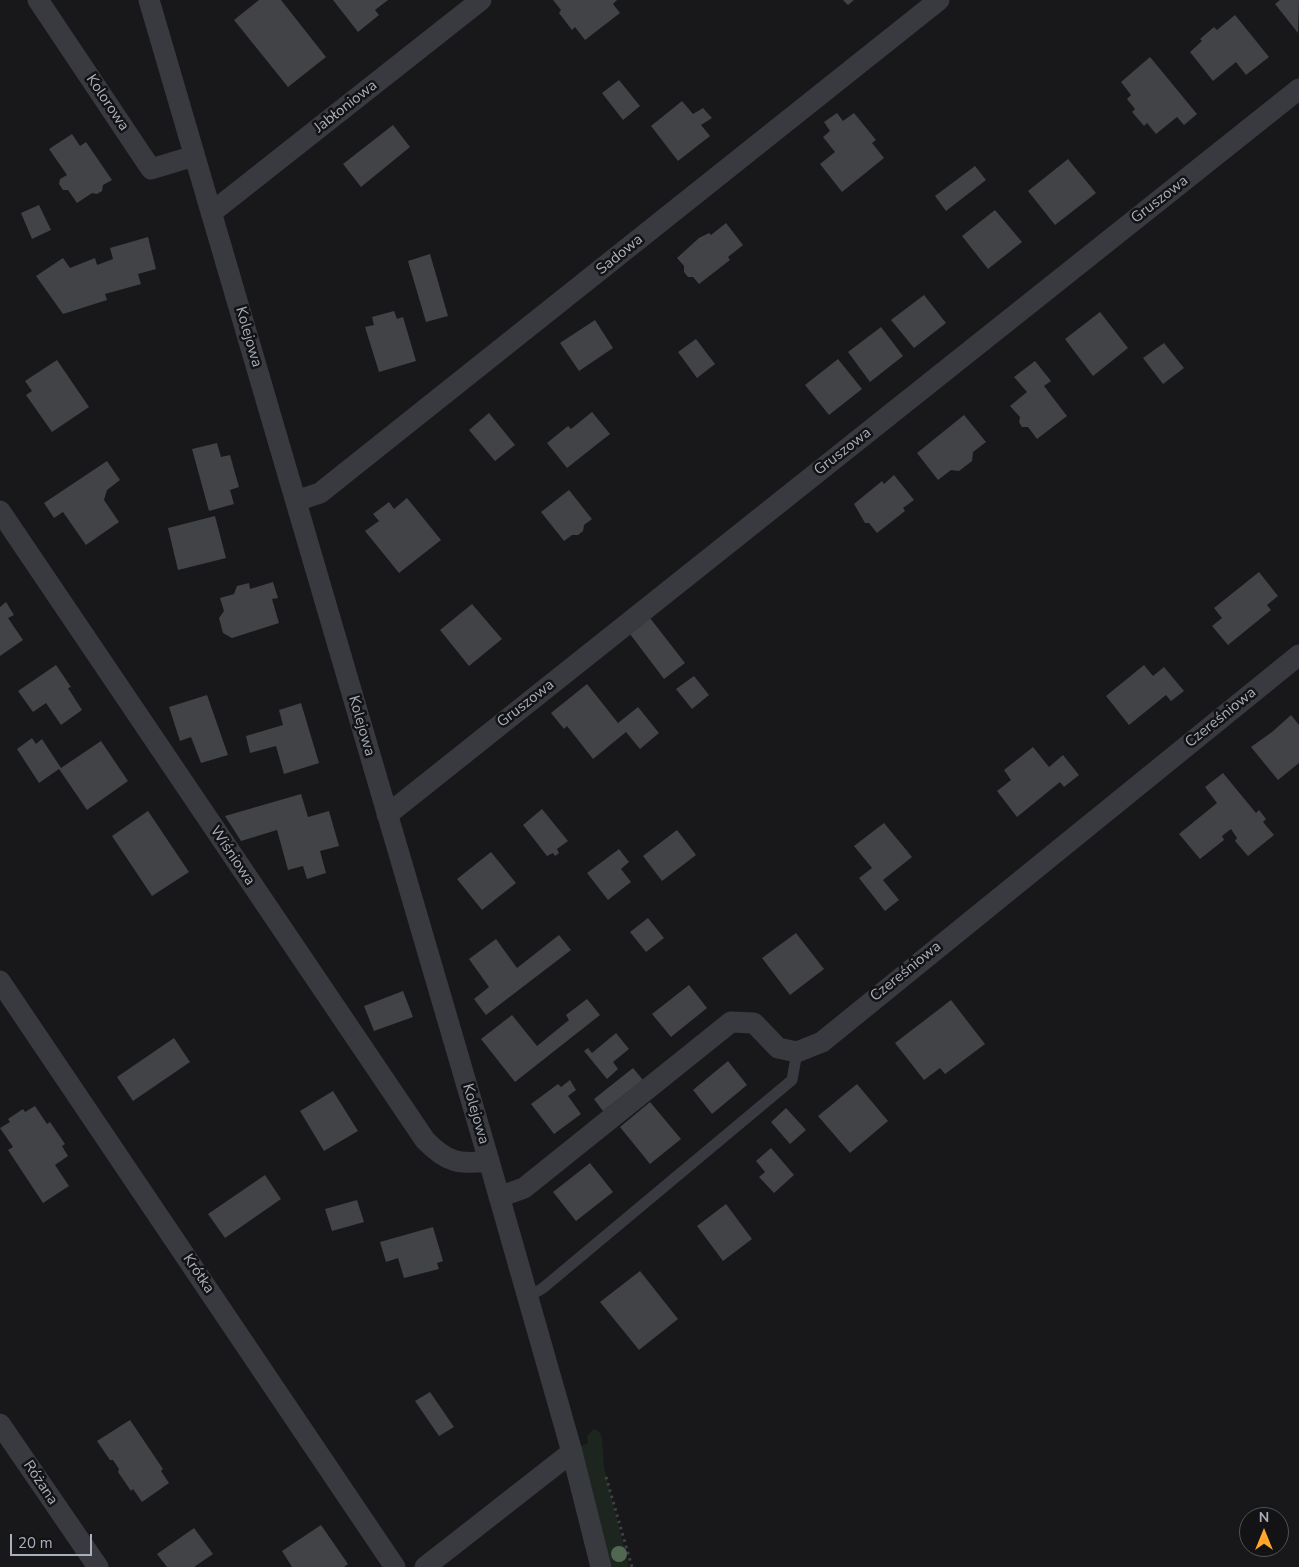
<!DOCTYPE html>
<meta charset="utf-8">
<style>
body{margin:0}
#map{position:relative;width:1299px;height:1567px;overflow:hidden;background:#18181a;font-family:"Nunito Sans",sans-serif}
canvas{display:block}
.north{position:absolute;left:1239px;top:1507px;width:50px;height:50px;box-sizing:border-box;background:#131315;border:1px solid #4f5257;border-radius:50%;rotate:0deg;font-size:14px;font-weight:700;line-height:20px;text-align:center;color:#a9b0bb}
.north::after{content:'';display:block;margin:auto;width:18px;height:22px;background:#ffa62b;clip-path:polygon(50% 0,100% 100%,50% 72%,0 100%)}
.scale{position:absolute;left:10px;top:1534px;width:82px;height:22px;box-sizing:border-box;border:2px solid #a9b0bb;border-top:0;padding-left:6px;font-size:15px;line-height:18px;white-space:nowrap;color:#a9b0bb;-webkit-text-stroke:4px #131315;paint-order:stroke}
</style>
<div id="map">
<canvas width="1299" height="1567"></canvas>
<div class="north">N</div>
<div class="scale">20 m</div>
</div>
<script>
const context = document.querySelector('canvas').getContext('2d');
context.lineJoin = 'round';
function fill(path, color) { context.fillStyle = color; context.fill(path, 'evenodd'); }
function trace(path, color, width, dash) { context.strokeStyle = color; context.lineWidth = width; context.lineCap = dash ? 'butt' : 'round'; context.setLineDash(dash || []); context.stroke(path); }
function write(font, color, halo, rows, align = 'center') {
  context.font = font + ' "Nunito Sans",sans-serif'; context.lineWidth = 5; context.setLineDash([]); context.textBaseline = 'middle'; context.strokeStyle = halo; context.fillStyle = color; for (const [text, x, y, turn = 0] of rows) {
    context.save(); context.translate(x, y); context.rotate((+turn || 0) * Math.PI / 180); context.textAlign = isNaN(turn) ? turn : align; if (halo) context.strokeText(text, 0, 0); context.fillText(text, 0, 0); context.restore();
  }
}
fill(new Path2D(`
 M594,1429l6,3 2,6 2,30 25,99h-17l-31,-121 7,-3 -1,-7z`), '#1d261e');
fill(new Path2D(`
 M259,0h22l45,57 -38,30 -54,-67z
 M333,0h55l-13,10 4,5 -21,17z
 M553,0h64l-4,4 7,9 -35,27 -10,-13 -3,3 -13,-17 2,-3z
 M843,0h11l-6,5z
 M1280,0h19l-1,33 -23,-29z
 M1235,15l34,42 -23,18 -10,-13 -23,19 -23,-29 12,-11 -2,-2 14,-12 3,3z
 M1150,57l47,57 -13,11 -7,-8 -21,17 -9,-11 -3,3 -12,-14 3,-3 -8,-10 4,-4 -10,-13z
 M619,80l21,26 -17,14 -21,-27z
 M682,101l11,13 10,-6 9,10 -11,7 9,11 -32,25 -27,-35z
 M837,113l6,8 11,-8 22,27 -4,3 12,15 -42,34 -22,-28 15,-12 -12,-15 7,-6 -6,-9z
 M393,125l17,22 -49,40 -18,-23z
 M72,134l8,12 6,-4 26,38 -9,5 -1,6 -5,3 -5,-1 -15,10 -9,-13h-5l-4,-6 1,-5 7,-4 -18,-26z
 M1068,159l28,34 -41,32 -27,-34z
 M975,166l11,14 -40,31 -11,-15z
 M39,205l12,25 -19,9 -11,-26z
 M995,210l27,32 -34,27 -26,-33z
 M726,223l17,22 -15,12 2,3 -31,24 -6,-7h-5l-4,-5v-6l-7,-8 22,-20 10,-5 2,2z
 M148,237l8,32 -18,5 3,10 -36,10 2,6 -44,14 -27,-38 27,-18 7,10 25,-10 2,7 16,-6 -3,-11z
 M430,254l18,62 -22,6 -18,-61z
 M924,295l22,28 -32,25 -23,-28z
 M394,311l3,8 6,-2 13,44 -37,11 -14,-45 9,-2 -2,-8z
 M1100,312l28,36 -35,28 -28,-37z
 M595,320l18,28 -34,23 -19,-28z
 M881,327l22,29 -33,26 -22,-30z
 M696,339l19,25 -18,14 -19,-26z
 M1164,343l20,25 -21,16 -20,-26z
 M838,359l24,30 -33,26 -24,-30z
 M57,360l32,47 -37,25 -26,-37 6,-4 -7,-10z
 M1035,361l16,20 -7,5 23,30 -30,23 -9,-12h-6l-3,-5 1,-5 -10,-11 17,-14 -13,-15z
 M592,412l18,22 -43,34 -20,-25 21,-17 3,3z
 M489,413l26,32 -20,16 -26,-31z
 M964,415l22,27 -13,10 -1,9 -13,10 -8,-1 -13,10 -21,-27z
 M217,443l4,14 9,-2 9,32 -9,3 4,14 -25,7 -17,-62z
 M107,461l13,19 -13,10 -3,10 15,22 -33,23 -23,-33 -9,6 -10,-15z
 M894,475l20,25 -11,8 2,3 -28,22 -8,-10h-4l-11,-19 28,-23 2,3z
 M569,490l23,29 -8,6 -1,6 -5,4h-6l-8,6 -23,-29z
 M407,498l34,42 -42,33 -34,-42 14,-10 -6,-7 16,-12 5,7z
 M215,516l11,42 -48,12 -10,-42z
 M1259,572l19,24 -11,9 4,5 -43,35 -16,-19 10,-8 -8,-10z
 M273,582l5,16 -6,1 7,24 -47,15 -9,-5 -4,-15 5,-7 -4,-13 14,-4 3,-8 12,-3 1,6z
 M6,602l8,13 -6,3 15,22 -23,16v-49z
 M472,604l30,35 -33,27 -29,-36z
 M650,618l35,45 -21,16 -34,-45z
 M56,665l15,22 -3,1 14,22 -21,15 -15,-22 -13,9 -15,-21z
 M1144,665l9,11 11,-9 20,24 -13,10 -5,-6 -37,30 -23,-29z
 M694,676l15,19 -17,14 -16,-20z
 M587,684l31,39 20,-16 21,26 -19,16 -14,-17 -33,27 -26,-33 -3,3 -13,-16z
 M207,695l21,60 -27,8 -10,-26 -11,4 -11,-34z
 M301,703l18,60 -35,11 -8,-28 -26,7 -4,-17 37,-11 -4,-15z
 M1291,715l8,10v38l-21,17 -27,-33 21,-15z
 M32,738l4,6 6,-5 19,29 40,-27 27,40 -41,29 -28,-41 -20,14 -22,-34z
 M1033,747l16,20 14,-12 16,20 -15,12 -4,-5 -43,35 -20,-26 14,-11 -7,-10z
 M1223,773l33,40 3,-3 7,9 -3,3 11,13 -26,21 -13,-15 2,-3 -6,-9 -9,7 2,4 -24,19 -21,-25 38,-31 -12,-16z
 M301,794l7,23 21,-6 10,35 -19,5 6,22 -19,6 -4,-13 -15,4 -11,-40 -36,11 -16,-25z
 M542,809l26,32 -11,8 2,4 -4,3 -2,-3 -6,3 -24,-31z
 M148,811l41,61 -37,24 -40,-60z
 M884,823l28,34 -29,23 16,20 -14,11 -26,-33 13,-10 -18,-22z
 M677,830l19,25 -34,26 -19,-25z
 M619,849l10,13 -8,7 10,13 -23,18 -21,-27z
 M491,852l25,31 -34,27 -25,-31z
 M648,918l16,20 -18,14 -16,-20z
 M796,933l28,36 -34,26 -28,-37z
 M559,935l12,15 -85,65 -12,-16 15,-12 -20,-28 27,-20 21,29z
 M689,985l18,23 -36,29 -19,-23z
 M403,991l10,26 -39,14 -10,-25z
 M587,999l13,16 -85,67 -34,-43 31,-24 25,31 32,-26 -3,-5z
 M951,1000l34,44 -40,30 -5,-6 -16,12 -29,-37z
 M616,1033l13,16 -16,13 5,7 -11,10 -23,-28 4,-3 4,5z
 M174,1038l16,24 -57,39 -16,-24z
 M728,1061l19,24 -35,29 -19,-24z
 M633,1068l10,12 -40,31 -9,-12z
 M570,1080l6,10 -8,6 13,18 -27,20 -23,-30 27,-20 3,3z
 M857,1084l31,37 -38,32 -32,-37z
 M333,1091l25,40 -34,20 -24,-40z
 M650,1102l31,37 -31,25 -30,-37z
 M35,1106l12,18 3,-2 15,22 -3,2 6,10 -13,9 14,21 -26,17 -35,-53 5,-3 -13,-19 10,-6 -2,-3 15,-10 2,3z
 M786,1108l20,22 -16,14 -19,-22z
 M771,1148l23,27 -20,18 -15,-16 6,-5 -9,-11z
 M590,1163l23,29 -37,29 -23,-29z
 M265,1175l16,24 -56,39 -17,-24z
 M357,1200l7,22 -32,9 -7,-22z
 M726,1204l26,35 -29,22 -26,-35z
 M433,1227l10,34 -6,2 2,6 -35,9 -6,-20 -12,4 -6,-20z
 M640,1271l38,48 -39,31 -39,-48z
 M430,1392l24,35 -15,9 -24,-35z
 M130,1420l33,49 -2,2 8,12 -27,19 -9,-13 -2,2 -13,-19 1,-3 -6,-9h-3l-13,-19z
 M321,1525l27,39 -4,3h-52l-10,-16z
 M194,1528l19,26 -19,13h-27l-10,-13z`), '#424347');
trace(new Path2D(`
 M606,1477l26,90`), '#3e4147', 3, [2.5, 4]);
trace(new Path2D(`
 M528,1297l15,-9 249,-208 5,-28`), '#383a40', 11);
trace(new Path2D(`
 M38,0l113,169 43,-13
 M149,0l340,1161 83,291 29,115
 M211,213l270,-213
 M296,501l24,-8 619,-493
 M0,511l425,629c21,22 34,25 64,21
 M387,815l912,-726
 M0,981l395,586
 M499,1197l25,-9 207,-166 23,1 24,25 19,4 25,-10 477,-387
 M0,1424l98,143
 M425,1567l147,-115`), '#383a40', 21);
context.fillStyle = '#516751';
for (const [x, y] of [
 [619,1554]
]) { context.beginPath(); context.arc(x, y, 8, 0, 2 * Math.PI); context.fill(); }
write('15px', '#a9b0bb', '#131315', [
 ["Kolorowa",107,103,56],
 ["Jabłoniowa",346,107,-38],
 ["Gruszowa",1160,200,-38],
 ["Sadowa",620,255,-39],
 ["Kolejowa",248,337,74],
 ["Gruszowa",843,452,-38],
 ["Gruszowa",526,704,-38],
 ["Czereśniowa",1221,718,-39],
 ["Kolejowa",361,726,74],
 ["Wiśniowa",232,856,56],
 ["Czereśniowa",906,972,-39],
 ["Kolejowa",475,1114,74],
 ["Krótka",198,1274,56],
 ["Różana",40,1483,56]
]);
</script>
